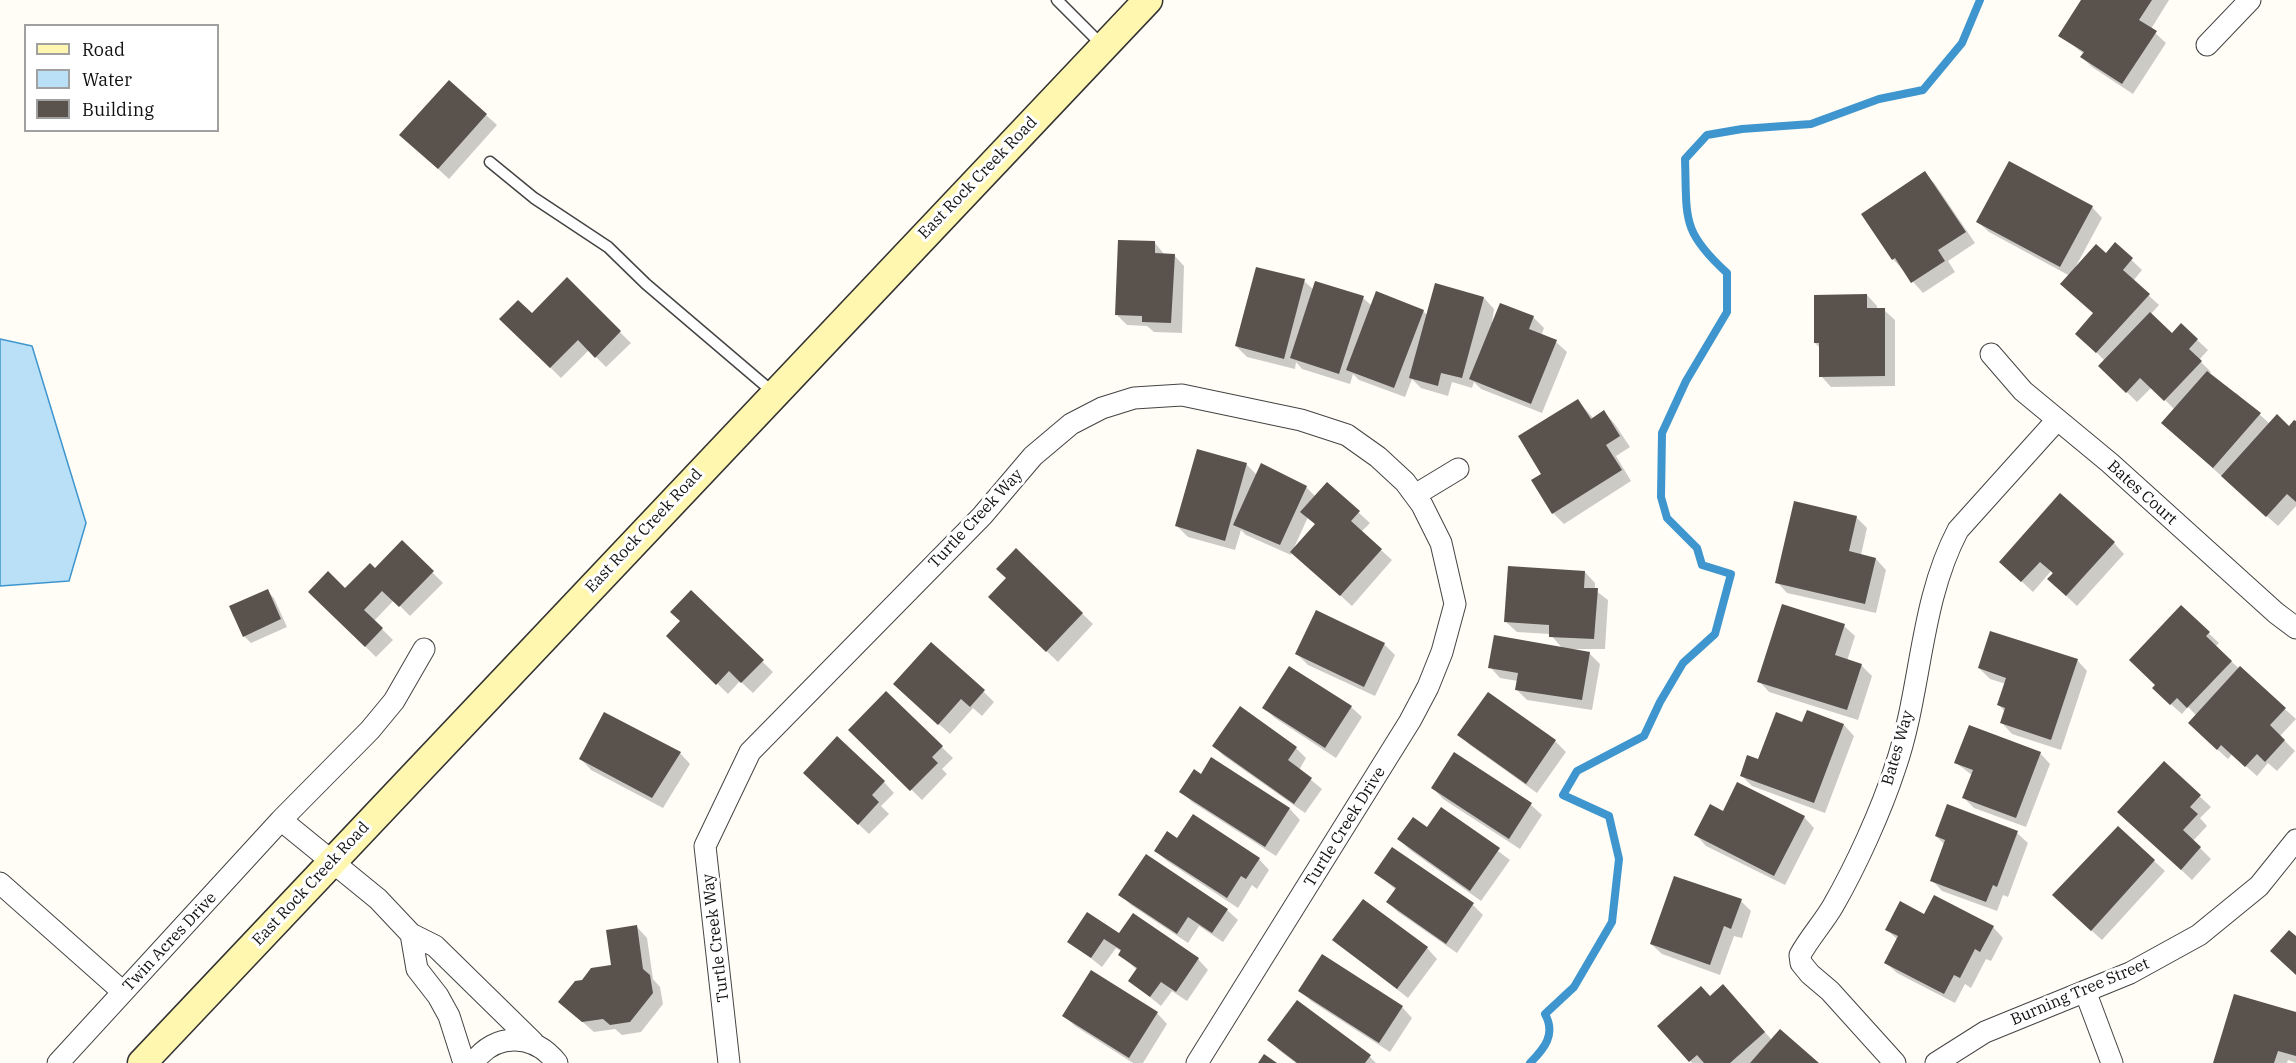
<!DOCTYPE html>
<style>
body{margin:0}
#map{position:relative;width:2296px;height:1063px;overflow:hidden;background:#fffdf5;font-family:"IBM Plex Serif",serif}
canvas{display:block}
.legend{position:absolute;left:24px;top:24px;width:195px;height:108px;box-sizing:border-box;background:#fff;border:2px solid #a0a0a0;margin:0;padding:8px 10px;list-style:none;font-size:18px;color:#111}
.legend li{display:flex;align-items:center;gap:12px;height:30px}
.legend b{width:30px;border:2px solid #a0a0a0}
</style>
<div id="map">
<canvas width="2296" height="1063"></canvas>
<ul class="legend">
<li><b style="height:8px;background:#fff6b0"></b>Road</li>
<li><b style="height:16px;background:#b9e0f7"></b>Water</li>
<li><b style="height:16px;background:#5a524d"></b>Building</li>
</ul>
</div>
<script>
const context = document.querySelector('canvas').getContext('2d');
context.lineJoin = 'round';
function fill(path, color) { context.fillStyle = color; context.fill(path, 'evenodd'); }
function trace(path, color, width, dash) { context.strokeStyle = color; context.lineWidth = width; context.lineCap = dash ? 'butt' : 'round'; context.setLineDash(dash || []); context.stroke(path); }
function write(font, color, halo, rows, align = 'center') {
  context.font = font + ' "IBM Plex Serif",serif'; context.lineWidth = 6; context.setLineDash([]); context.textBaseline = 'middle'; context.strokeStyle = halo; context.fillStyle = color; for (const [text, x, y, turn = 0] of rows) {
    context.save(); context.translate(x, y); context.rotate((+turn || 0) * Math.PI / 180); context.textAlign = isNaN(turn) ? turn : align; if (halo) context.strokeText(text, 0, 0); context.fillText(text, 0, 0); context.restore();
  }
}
const water = new Path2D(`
 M0,339l32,7 54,177 -17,58 -69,5z`);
fill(water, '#b9e0f7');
trace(water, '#3f96cf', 1.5);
fill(new Path2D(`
 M2083,0h86l-18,29 15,14 -33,51 -41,-27 -10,-10 2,-3 -24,-19z
 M486,115l11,10 -48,54 -37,-34z
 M1925,173l10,11 40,59 -27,18 7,11 -32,21 -30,-34z
 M2092,207l10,11 -27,50 31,-12 10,-11 26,25 -9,11 26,24 -8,9 21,21 9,-10 27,25 -9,10 12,12 -2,2 24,21 3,-2 34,31 20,4 6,-4v82l-18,20 -104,-92 1,-24 -23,-23 -15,15 -37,-36 5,-5 -17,-17 7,-30 -25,-38 -81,-44 -11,-10z
 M1155,243l10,12h9l10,11 -2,67 -28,-1 -7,-6 -20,-1 -11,-11z
 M567,280l64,63 -25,24 -17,-17 -28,28 -60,-59 31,-4z
 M1304,281l10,9 49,8 9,8 51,5 5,5 56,-18 10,11 -3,21 42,-13 11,11 -3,8 15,6 11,10 -25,61 -61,-24 -7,-7 -2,6 -20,-6 -4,14 -27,-8 -9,-9 -7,18 -46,-17 -6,-6 -3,10 -48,-15 -6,-7 -1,7 -48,-12 -11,-11z
 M1867,295l10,11v4h7l11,10v66l-64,1 -10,-11 -1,-28 -5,-5z
 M1578,401l16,18 10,-7 10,11 16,24 -14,9 15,25 -67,43 -11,-11z
 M1246,464l11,11 49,12 10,10 11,-13 43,39 -9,9 31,28 -40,46 -60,-54 -1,3 -45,-20 -5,-5 -6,20 -47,-13 -11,-11zM1308,517l8,8 -23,25z
 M1856,517l11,11 -6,27 15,4 10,11 -10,43 -89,-20 -10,-11z
 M402,542l41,41 -33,33 -16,-16 -20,21 19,19 -17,17 -66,-65 35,-2 30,-20z
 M2114,543l10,11 -47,52 -17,-16 -9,-19 -18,21 -32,-30z
 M1016,550l77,74 -35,38 -58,-55z
 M1585,572l10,11v7l13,10 -3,49h-39l23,4 11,11 -8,46 -65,-10 -11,-11 2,-8 -18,-3 -10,-11 73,-18 -13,-15 -33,-2 -11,-10z
 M267,591l7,7 13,29 -36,16 -7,-7z
 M691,592l82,80 -20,21 -13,-12 -12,13 -60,-58 14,-15z
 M2181,607l38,36 -4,4 81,72 -16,17 15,15 -18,20 -9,-8 -11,13 -25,-22 -4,5 -28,-25 -3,-18 -9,-9 -6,7 -17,-15z
 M1317,612l67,32 11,11 -20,41 -67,-31 -11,-11z
 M1844,626l11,10 -8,25 14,4 11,11 -14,44 -89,-28 -10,-11z
 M2077,660l10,11 -26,79 -49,-16 -10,-11 3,-11 -6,-7 7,-21 -16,-5 -11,-11z
 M984,692l10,10 -12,14 -9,-8 -23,26 -45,-40z
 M886,693l67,65 -11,11 5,5 -25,26 -72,-70z
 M1488,694l67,47 11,11 -29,41 -67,-48 -11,-10z
 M1351,707l11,10 -26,41 -61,-40 -11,-10z
 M1808,712l36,13 10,11 -29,77 -73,-27 -11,-11 62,-51z
 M1214,746l82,2 10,10 -7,12 23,19 -17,24 -81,-57z
 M680,753l10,11 -27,44 -72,-38 -10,-11z
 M2040,753l10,11 -24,63 -52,-19 -10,-10 8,-23 -16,-12z
 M1455,754l76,51 11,10 -22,34 -77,-50 -10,-11z
 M1212,760l78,49 10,11 -24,36 -84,-54 -11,-10 21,-16z
 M2164,763l47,44 -11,11 7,8 -14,15 18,18 -19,21 -62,-58z
 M884,782l10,11 -13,13 8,8 -20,20 -54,-51z
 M1442,809l68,51 -29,41 -71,-51 -11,-11 28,-10z
 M1723,813l81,4 10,11 -29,57 -79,-39 -10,-11z
 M2118,828l47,43 -63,69 -38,-34z
 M2017,833l11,10 -20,54 -5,-2 -6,16 -55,-20 -10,-11 13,-35 -9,-9z
 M1178,840l81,19 10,11 -12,19 -5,-4 -14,23 -71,-47 -11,-10z
 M1146,856l81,54 11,10 -15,22 -24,-16 -11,17 -57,-38 -11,-11z
 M1376,873l97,32 10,10 -26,38 -59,-41 -10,-10 8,-12z
 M1741,901l10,10 -9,27 -8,-2 -14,39 -58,-21 -11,-10z
 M1925,916l68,11 10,11 -12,23 -5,-2 -15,29 -6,-4 -10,19 -58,-30 -11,-10 12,-23 -11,-10z
 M637,927l10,11 6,41 7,8 3,17 -22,28 -19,3 -7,-6 -21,3 -34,-30 23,-21 29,-14z
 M1119,936l79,23 10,11 -21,31 -15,-10 -11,15 -31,-25 7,-11 -17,-15 2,-3 -6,-4 -14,19 -33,-26z
 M1334,940l93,8 10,11 -29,39z
 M1300,990l102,17 10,11 -22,34 -79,-51z
 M1733,997l39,43 44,23h-124l-33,-37 52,-28z
 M1297,1002l73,55 6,6h-80l-16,-12 -11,-11z
 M1157,1013l10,11 -24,39h-10l-58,-37 -11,-10z
 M2296,1013v50l-8,-3 -1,3h-72z`), '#0003');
trace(new Path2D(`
 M1530,1063c15,-15 26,-29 15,-49l29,-27 38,-65 7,-63 -10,-43 -46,-21 14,-24 67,-35 16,-34 23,-39 32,-29 16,-60 -29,-9 -5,-17 -30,-30 -6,-21 1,-64 24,-52 41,-69v-39c-46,-42 -40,-54 -42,-114l22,-24 35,-6 69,-5 68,-25 44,-9 39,-47 18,-43`), '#3f96cf', 8);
fill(new Path2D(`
 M2081,0h71l-13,20 18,11 -35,53 -42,-27 4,-5 -26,-16z
 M449,80l38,34 -49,55 -39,-34z
 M2009,161l84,45 -33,61 -84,-45z
 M1925,171l41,61 -28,18 7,11 -34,22 -16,-25 -3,2 -31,-46z
 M1118,240l37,1v12l20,1 -4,69 -29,-1v-6l-27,-1z
 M2115,242l18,16 -10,12 27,24 -54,59 -21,-19 18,-21 -33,-29 36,-40 10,9z
 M1256,267l49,12 -21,80 -49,-13z
 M567,277l54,54 -26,27 -17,-18 -28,28 -51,-49 19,-19 14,13z
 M1315,281l49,15 -25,78 -49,-16z
 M1435,283l49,14 -22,81 -21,-5 -3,13 -29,-8z
 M1376,291l48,19 -30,78 -48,-18z
 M1867,294v14h18v68l-66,1v-34h-5v-48z
 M1500,303l34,13 -5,13 28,11 -26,64 -62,-25z
 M2150,312l22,21 9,-10 17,16 -9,10 13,12 -38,40 -24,-23 -14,15 -28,-27z
 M2207,371l54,42 -48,55 -52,-45z
 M1578,399l13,20 13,-9 16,26 -14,9 16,25 -70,44 -21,-34 10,-6 -23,-38z
 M2277,414l12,12 5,-6 2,1v81l-9,-8 -21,23 -45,-41z
 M1197,449l50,14 -22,78 -50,-15z
 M1261,463l46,23 -27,59 -47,-20z
 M1327,482l33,29 -9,10 31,28 -42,47 -50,-44 25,-28 -15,-12z
 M2060,493l55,49 -49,54 -19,-17 6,-6 -13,-11 -19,20 -22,-20z
 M1794,501l63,15 -8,35 27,7 -11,46 -90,-21z
 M402,540l32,31 -35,36 -17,-16 -18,19 19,18 -18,19 -57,-55 20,-21 17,17 25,-25 5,5z
 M1016,548l67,65 -37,39 -58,-55 18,-19 -10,-9z
 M1508,566l77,5 -1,17h14l-4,51 -45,-2v-12l-45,-3z
 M268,589l13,30 -38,18 -14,-31z
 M691,590l73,70 -23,23 -12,-12 -13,14 -50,-49 14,-15 -10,-9z
 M1782,604l63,20 -10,31 27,9 -15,46 -90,-28z
 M2181,605l29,27 -4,4 26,25 -45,47 -10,-10 -7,7 -18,-17 3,-3 -26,-25z
 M1316,610l69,33 -21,44 -69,-33z
 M1990,631l88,28 -27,81 -51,-17 5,-15 -8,-3 9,-27 -28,-10z
 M1494,635l96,17 -8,48 -67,-10 3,-17 -30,-5z
 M931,642l54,48 -15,17 -9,-8 -23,26 -45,-41z
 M1289,666l63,40 -27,42 -63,-40z
 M2240,666l46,42 -16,17 15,15 -20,22 -8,-8 -12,13 -24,-22 -4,5 -29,-27z
 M886,691l57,55 -11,11 6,6 -28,28 -62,-61z
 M1488,692l68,48 -30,44 -69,-49z
 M1240,706l57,41 -9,13 24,18 -18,26 -82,-58z
 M1807,710l37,14 -30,79 -74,-27 7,-21 11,4 18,-47 26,10z
 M604,712l77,40 -29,46 -73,-39z
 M1969,725l72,27 -25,66 -54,-20 11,-28 -19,-7z
 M837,736l48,45 -13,14 7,7 -21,23 -55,-52z
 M1454,752l78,51 -23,36 -78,-51z
 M1211,757l79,51 -25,39 -86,-55 15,-23 7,5z
 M2164,761l37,34 -11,12 8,7 -15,16 18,17 -20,23 -64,-58z
 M1737,782l68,34 -31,60 -80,-41 16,-31 13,7z
 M1947,804l71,27 -21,56 -4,-2 -7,17 -56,-21 15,-41 -10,-4z
 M1441,807l59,41 -30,43 -73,-52 16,-22 14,10z
 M1193,814l67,44 -14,21 -5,-3 -14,22 -73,-47 13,-20 10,7z
 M2118,826l37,34 -64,71 -39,-36z
 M1392,847l82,56 -28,41 -60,-42 10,-14 -22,-15z
 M1146,854l82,55 -16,24 -24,-16 -11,17 -59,-39z
 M1674,876l68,23 -11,30 -7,-3 -14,39 -60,-21z
 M1934,895l60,31 -14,26 -5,-3 -15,29 -6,-3 -10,19 -60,-31 14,-27 -13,-6 15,-29 24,13z
 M1363,899l65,48 -31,42 -65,-49z
 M1087,912l32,21 14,-20 66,45 -23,34 -15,-10 -11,15 -22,-16 9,-13 -19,-13 3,-5 -17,-11 -13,19 -24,-16z
 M637,925l6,44 7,6 3,18 -23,29 -20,3 -7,-6 -21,3 -24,-20 17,-21 7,-1 9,-12 20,-3 -5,-35z
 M2289,930l7,6v39l-26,-24z
 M1322,954l81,52 -24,37 -81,-52z
 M1091,970l67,42 -29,46 -67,-42z
 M1723,984l42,48 -35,31h-26l-7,-8 -8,7 -32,-36 44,-40 9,10z
 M2234,994l62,18v44l-18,-5 -4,12h-61z
 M1297,1000l74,55 -6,8h-68l-30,-23z
 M1780,1029l39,34h-69z
 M1264,1054l13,9h-19z`), '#5a524d');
const lane = new Path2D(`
 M1057,0l46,46
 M490,162l44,36 74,49 38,37 128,109`);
const street = new Path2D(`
 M2207,45l43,-45
 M1991,354l32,37 87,72 166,150 20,15
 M1415,495l43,-26
 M281,820l89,-90 24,-29 30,-52
 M0,883l123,109
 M411,934l6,35 21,27 11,20 15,47
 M2085,991l27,72
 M58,1063l223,-243 97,79 33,35 24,12 98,96
 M473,1063c22,-31 61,-30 84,0
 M729,1063l-24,-217 45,-94 232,-236 51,-60 38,-32 31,-16 32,-10 48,-3 119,25 46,15 31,22 27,25 17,23 19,38 14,61 -13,48 -14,35 -18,34 -213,342
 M1895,1063l-65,-72 -20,-17 -9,-11 -1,-8c10,-18 23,-32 33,-49 23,-40 48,-95 62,-138 27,-78 24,-164 63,-238l99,-110
 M1936,1063l49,-31 145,-59 69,-38 60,-49 37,-46`);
const secondary = new Path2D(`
 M142,1063l1006,-1063`);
trace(lane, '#444', 13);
trace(street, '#444', 23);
trace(secondary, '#333', 31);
trace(lane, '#fff', 10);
trace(street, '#fff', 21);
trace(secondary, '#fff6b0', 28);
write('16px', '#111', '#fff', [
 ["East Rock Creek Road",978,178,-46],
 ["Bates Court",2142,493,42],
 ["Turtle Creek Way",976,519,-47],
 ["East Rock Creek Road",644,531,-47],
 ["Bates Way",1898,748,-74],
 ["Turtle Creek Drive",1345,827,-58],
 ["East Rock Creek Road",311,884,-47],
 ["Turtle Creek Way",716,938,-97],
 ["Twin Acres Drive",170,942,-47],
 ["Burning Tree Street",2080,992,-23]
]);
</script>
